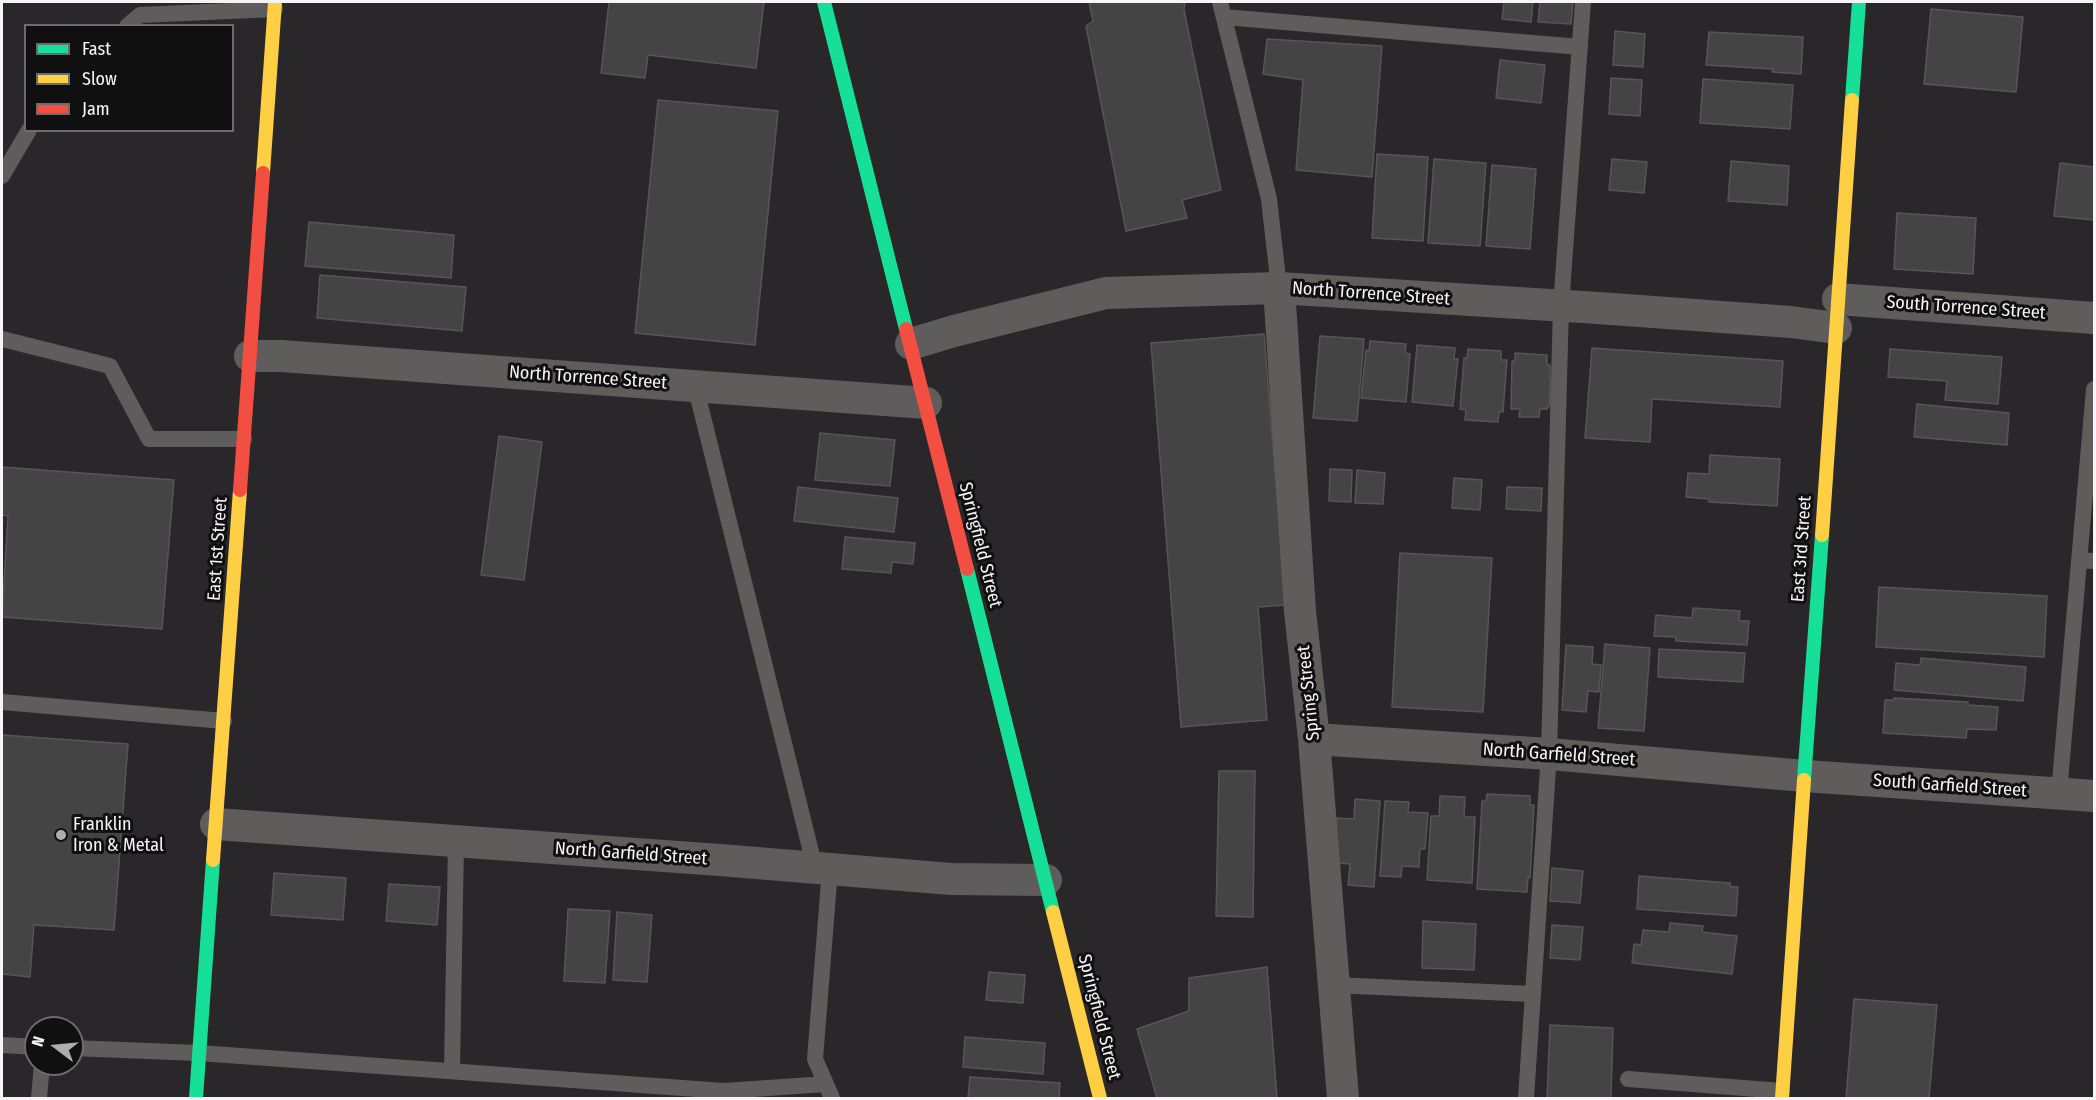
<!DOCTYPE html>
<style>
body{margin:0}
#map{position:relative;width:2096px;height:1100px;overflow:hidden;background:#292729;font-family:"Fira Sans Condensed",sans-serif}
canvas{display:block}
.frame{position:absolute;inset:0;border:3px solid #f6f4f6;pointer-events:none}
.legend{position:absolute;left:24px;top:24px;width:210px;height:108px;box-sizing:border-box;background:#111011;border:2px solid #6d6b6d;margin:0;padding:8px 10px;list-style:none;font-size:18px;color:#f6f4f6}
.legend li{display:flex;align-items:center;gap:12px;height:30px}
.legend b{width:30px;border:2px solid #6d6b6d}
.north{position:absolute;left:24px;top:1016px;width:60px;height:60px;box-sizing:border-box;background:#111011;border:2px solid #6d6b6d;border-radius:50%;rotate:286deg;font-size:16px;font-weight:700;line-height:24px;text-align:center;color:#f6f4f6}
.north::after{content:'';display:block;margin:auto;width:21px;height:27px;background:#aeacae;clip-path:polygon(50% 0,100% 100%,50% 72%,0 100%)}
</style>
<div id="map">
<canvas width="2096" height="1100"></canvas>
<div class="frame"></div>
<ul class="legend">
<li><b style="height:8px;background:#16e098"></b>Fast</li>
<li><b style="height:8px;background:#ffcf43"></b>Slow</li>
<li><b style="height:8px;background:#f24e42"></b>Jam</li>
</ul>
<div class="north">N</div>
</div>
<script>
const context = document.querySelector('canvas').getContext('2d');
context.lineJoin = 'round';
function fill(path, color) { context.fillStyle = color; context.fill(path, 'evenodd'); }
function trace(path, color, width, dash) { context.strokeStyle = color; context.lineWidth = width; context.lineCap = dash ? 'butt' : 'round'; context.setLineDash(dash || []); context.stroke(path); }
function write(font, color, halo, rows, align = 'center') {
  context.font = font + ' "Fira Sans Condensed",sans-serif'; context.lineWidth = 6; context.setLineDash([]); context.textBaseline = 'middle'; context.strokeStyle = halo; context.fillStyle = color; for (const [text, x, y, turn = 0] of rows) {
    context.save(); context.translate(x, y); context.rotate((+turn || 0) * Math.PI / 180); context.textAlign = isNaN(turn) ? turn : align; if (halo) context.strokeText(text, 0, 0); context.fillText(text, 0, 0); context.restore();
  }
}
const building = new Path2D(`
 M609,2h155l-8,66 -108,-13 -3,23 -44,-5z
 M1089,2h96l-1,8 37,180 -39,10 5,18 -61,13 -40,-205 7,-5z
 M1504,2h29l-2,20 -29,-3z
 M1540,2h33l-2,22 -33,-2z
 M1931,9l92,8 -7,75 -92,-8z
 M1615,31l30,3 -2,33 -30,-2z
 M1709,32l94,5 -2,37 -29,-2 1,-3 -67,-4z
 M1267,39l115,7 -10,131 -76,-7 7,-90 -40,-6z
 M1500,60l45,5 -4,38 -45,-5z
 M1611,78l31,2 -2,36 -31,-2z
 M1703,79l90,6 -3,44 -90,-6z
 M658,100l120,11 -23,234 -120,-12z
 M1377,154l51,3 -5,84 -51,-3z
 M1434,159l52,4 -6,83 -52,-3z
 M1612,159l35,3 -3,31 -35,-3z
 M1731,161l58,5 -2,39 -59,-4z
 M2060,163l34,4v53l-40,-4z
 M1492,165l44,4 -6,80 -44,-3z
 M1897,213l79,5 -3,56 -79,-5z
 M309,222l145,13 -3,43 -146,-12z
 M320,275l146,12 -4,44 -145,-13z
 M1264,334l22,271 -28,2 9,113 -86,7 -30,-384z
 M1320,336l44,3 -7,82 -44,-3z
 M1370,341l36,3 -1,9 5,1 -4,48 -45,-4 5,-48 3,1z
 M1417,345l38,3 -1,11h4l-5,47 -41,-4z
 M1592,348l191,13 -3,46 -128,-8 -2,43 -65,-4z
 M1468,349l33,2v9h6l-4,52h-4l-1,10 -33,-2 1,-10 -6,-1 4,-51h3z
 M1890,349l112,8 -4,47 -53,-4 2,-19 -59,-4z
 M1515,353l32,2v10h3v39l-3,5h-7l-1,8h-20l1,-8h-9l1,-48h3z
 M1917,404l92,9 -2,32 -93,-8z
 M820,433l75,7 -5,46 -75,-6z
 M499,436l43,6 -18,138 -43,-5z
 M1710,455l70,4 -3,47 -68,-4v-3l-23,-2 2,-24 21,1z
 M2,467l172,13 -12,149 -160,-12 6,-101 -6,-1z
 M1330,469l22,1 -1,32 -22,-1z
 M1357,470l28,3 -2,31 -28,-1z
 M1454,478l28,2 -2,30 -28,-2z
 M798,487l100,11 -4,34 -100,-11z
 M1507,487l35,1 -1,23 -35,-2z
 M845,537l70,6 -2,21 -21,-2 -1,11 -49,-4z
 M1400,553l92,5 -9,154 -91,-5z
 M1879,587l168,9 -3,61 -168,-10z
 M1693,608l47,3 -1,10h10l-2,24 -71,-4v-4l-22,-1 2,-21 36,3z
 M1605,644l45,4 -6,83 -46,-3z
 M1566,645l27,2 -1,17 9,1 -2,27 -11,-1 -2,21 -24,-2z
 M1659,649l86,4 -2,29 -85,-5z
 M1921,658l105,9 -3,34 -129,-11 2,-27 24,2z
 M1894,698l74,4v3l30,2 -2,23 -29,-1 -1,9 -83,-5 2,-33h9z
 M2,735l126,9 -14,186 -80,-5 -4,52 -28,-3z
 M1219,771h36l-2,146 -37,-1z
 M1487,794l43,2v9h4l-4,73 -2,-1 -1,15 -50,-3 5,-88h4z
 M1440,796l25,1 -1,20h11l-3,66 -45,-3 4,-64h8z
 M1355,799l25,2 -6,86 -26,-2 2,-21 -16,-1 3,-45 17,1z
 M1385,801l24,1 -1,10 20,1 -3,36h-5l-1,18 -17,-1 -1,11 -21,-1z
 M1552,868l31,3 -3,32 -30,-2z
 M274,873l72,5 -3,42 -72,-5z
 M1639,876l91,7 1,4h7l-2,29 -99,-7z
 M389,884l51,3 -3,38 -51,-4z
 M568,909l42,2 -5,72 -41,-2z
 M617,912l35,3 -5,67 -34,-2z
 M1423,921l53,3 -2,46 -52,-2z
 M1670,923l33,3 -1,6 35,4 -5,38 -100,-11 2,-19 7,1 2,-15 26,2z
 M1552,925l31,2 -3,33 -30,-2z
 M1267,967l10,131h-120l-20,-69 52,-18v-33z
 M989,972l36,3 -2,28 -37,-3z
 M1854,999l83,6 -8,93h-83z
 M1550,1025l63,3 -2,70h-64z
 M965,1037l80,6 -2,31 -80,-7z
 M970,1077l90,6 -1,15h-91z`);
fill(building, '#454445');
trace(building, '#575557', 1.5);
trace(new Path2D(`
 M1220,2l49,197 10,89
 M1224,17l356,30
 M127,26l13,-11 135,-6
 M2,176l27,-46
 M2,339l108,27 39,73h95
 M695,385l120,483
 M2079,560l15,1
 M2,702l222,19
 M2059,793l35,-404
 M830,869l-15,190 17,39
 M1334,985l198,9
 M2,1045l34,2
 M72,1048l127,5 525,38 102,-7
 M452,1071l4,-229
 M1628,1079l154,12
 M39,1098l3,-34
 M1526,1098l23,-344 12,-448 22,-304`), '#5f5d5b', 16);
trace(new Path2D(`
 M1279,288l21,323 14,128 29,359
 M1838,299l256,19
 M911,344l43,-13 152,-38 173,-5 319,20 193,14 45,6
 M250,356h31l645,47
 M1314,739l235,15 256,22 289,20
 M216,824l504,36 231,19 95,1`), '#5f5d5b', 32);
trace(new Path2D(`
 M824,2l82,327
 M1852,100l7,-98
 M967,569l86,343
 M1804,780l18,-245
 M196,1098l17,-238`), '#16e098', 14);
trace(new Path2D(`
 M263,173l12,-171
 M1822,535l30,-435
 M213,860l27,-370
 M1053,912l47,186
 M1782,1098l22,-318`), '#ffcf43', 14);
trace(new Path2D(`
 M906,329l61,240
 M240,490l23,-317`), '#f24e42', 14);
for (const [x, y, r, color] of [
 [61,835,6,"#aeacae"]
]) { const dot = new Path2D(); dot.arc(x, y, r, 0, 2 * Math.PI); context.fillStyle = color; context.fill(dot); trace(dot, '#111011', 2); }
write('18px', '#f6f4f6', '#111011', [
 ["North Torrence Street",1371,294,4],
 ["South Torrence Street",1966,308,4],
 ["North Torrence Street",588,378,4],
 ["Springfield Street",980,545,76],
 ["East 1st Street",218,549,-86],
 ["East 3rd Street",1802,549,-86],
 ["Spring Street",1309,693,-96],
 ["North Garfield Street",1559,755,4],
 ["South Garfield Street",1950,786,4],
 ["North Garfield Street",631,854,4],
 ["Springfield Street",1099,1017,76]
]);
write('18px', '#f6f4f6', '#111011', [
 ["Franklin",73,825],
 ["Iron & Metal",73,846]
], 'left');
</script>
